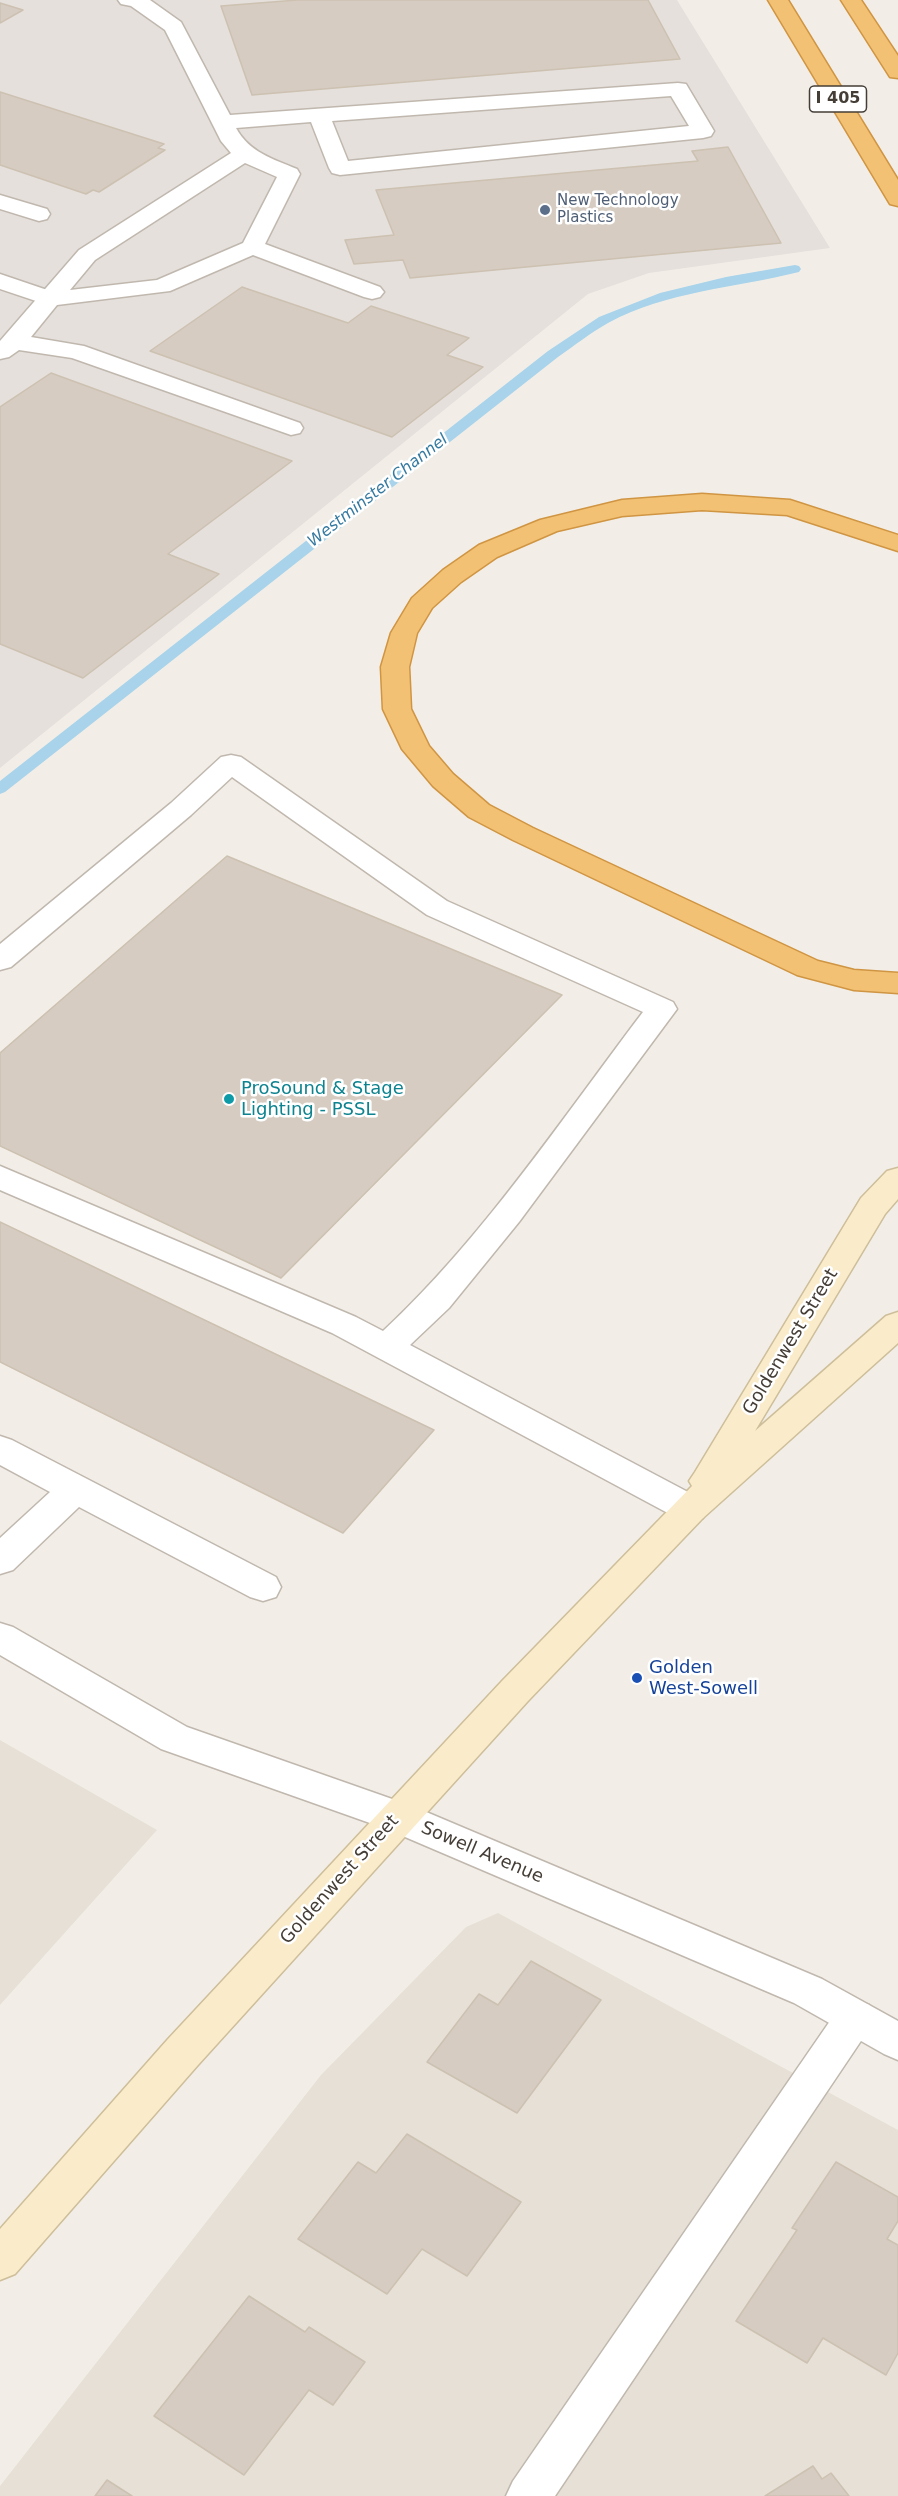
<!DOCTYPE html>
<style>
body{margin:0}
canvas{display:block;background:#f2eee7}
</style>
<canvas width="898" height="2496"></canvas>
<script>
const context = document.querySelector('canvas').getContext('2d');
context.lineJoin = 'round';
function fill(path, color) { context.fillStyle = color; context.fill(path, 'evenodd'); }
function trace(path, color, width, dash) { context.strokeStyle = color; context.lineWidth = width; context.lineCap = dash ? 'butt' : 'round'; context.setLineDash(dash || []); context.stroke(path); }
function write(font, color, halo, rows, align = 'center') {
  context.font = font + ' "DejaVu Sans",sans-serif'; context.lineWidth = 5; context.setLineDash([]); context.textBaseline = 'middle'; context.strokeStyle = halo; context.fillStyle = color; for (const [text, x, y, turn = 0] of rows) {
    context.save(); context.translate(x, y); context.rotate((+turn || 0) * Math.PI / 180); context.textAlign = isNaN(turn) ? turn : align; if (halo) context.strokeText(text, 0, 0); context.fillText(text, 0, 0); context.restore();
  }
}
fill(new Path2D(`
 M0,1740l157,90 -157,175z
 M498,1913l400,217v366h-898v-10l321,-411 145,-148z`), '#e6e0d6');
fill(new Path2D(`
 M0,0h677l153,248 -181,25 -61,21 -588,474z`), '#e5e0dc');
fill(new Path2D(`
 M795,265l4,1 2,3 -2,3c-64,16 -132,19 -191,51 -18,10 -34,23 -50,34l-553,435 -5,2v-13l548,-430 51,-34 61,-24 66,-16z`), '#a8d3ea');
const building = new Path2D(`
 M297,0h351l32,59 -428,36 -31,-89z
 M0,3l23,7 -23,13z
 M0,92l164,52 -6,4 7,2 -66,42 -6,-2 -7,4 -86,-29z
 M728,147l53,96 -371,35 -7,-18 -49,4 -9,-24 49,-5 -18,-45 322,-29 -6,-10z
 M242,287l106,36 23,-17 98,32 -22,17 36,12 -91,70 -242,-86z
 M51,373l241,88 -124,93 51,20 -136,104 -83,-34v-237z
 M227,856l335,139 -281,283 -281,-132v-93z
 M0,1222l434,208 -91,103 -343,-171z
 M531,1961l70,39 -84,113 -90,-51 52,-68 19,11z
 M407,2134l114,68 -54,74 -45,-27 -35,45 -89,-55 60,-77 18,11z
 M836,2162l62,35v24l-11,18 11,6v108l-12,22 -63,-37 -16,25 -71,-42 61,-91 -5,-2z
 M249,2296l56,36 4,-5 56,35 -32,43 -24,-15 -65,85 -90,-59z
 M813,2466l9,13 9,-6 18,23h-84z
 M107,2480l25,16h-37z`);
fill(building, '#d6ccc1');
trace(building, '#cdc1b1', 1.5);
const lane = new Path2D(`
 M118,0h32l31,22 49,93 448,-32 8,1 28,47 -3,5 -8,2 -363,37 -8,-2 -3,-5 -18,-46 -75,6c13,24 37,31 61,41l3,5 -35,70 115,43 4,5 -4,5 -8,2 -8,-2 -111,-42 -83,36 -113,14 -26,32 53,9 216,77 3,5 -3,5 -9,2 -219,-77 -53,-8 -10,7 -9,2v-18l79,-91 152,-97 -10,-12 -56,-111 -34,-24 -10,-2zM671,96l18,30 -341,35 -16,-40zM245,163l32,14 -34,66 -86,37 -87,10 25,-30z
 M0,195l47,14 3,5 -3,5 -8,2 -39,-12z
 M231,755l10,2 206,144 226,101 4,7 -158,213 -70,86 -39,37 293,155 5,9 -5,9 -13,4 -13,-4 -345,-185 -332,-143v-24l356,151 27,14c99,-92 178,-211 260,-319l-216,-97 -195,-138 -41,38 -180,152 -11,3v-26l171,-141 50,-46z
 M0,1436l12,4 264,137 5,10 -5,10 -13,4 -13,-4 -171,-90 -66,63 -13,4v-36l50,-46 -50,-27z
 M855,2000l14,5 6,12 -6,12 -314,467h-49l7,-15 328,-476z`);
const street = new Path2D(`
 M0,274l59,20 4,5 -4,5 -8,2 -51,-17z
 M0,1623l13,4 174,100 225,79 410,173 76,42v39l-14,-6 -90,-51 -410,-175 -223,-79 -161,-94z`);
const secondary = new Path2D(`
 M898,1168v31l-13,15 -130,217 131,-115 12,-4v31l-195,175 -175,183 -330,364 -183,209 -15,6v-51l168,-190 334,-358 190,-195 -3,-5 6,-9 166,-274 26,-27z`);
const highway = new Path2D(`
 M768,0h20l110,180v26l-8,-2 -3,-5z
 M841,0h20l37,56v22l-8,-1z
 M702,494l88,6 108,35v16l-111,-36 -85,-5 -80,6 -65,15 -60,26 -36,25 -29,26 -15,25 -8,34 2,42 18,37 24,28 36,31 44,23 285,133 36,9 44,3v20l-44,-3 -57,-15 -284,-135 -44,-23 -36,-31 -31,-37 -19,-40 -2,-42 10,-34 21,-35 31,-28 36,-25 61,-25 82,-20z`);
trace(lane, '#c0b8ae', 3);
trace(street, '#c0b8ae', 3);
trace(secondary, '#cebe9a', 3);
trace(highway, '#d09543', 3);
fill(lane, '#fff');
fill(street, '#fff');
fill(secondary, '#faecca');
fill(highway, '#f2c173');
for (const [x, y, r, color] of [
 [545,210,6,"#5c6f8a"],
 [229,1099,6,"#0f9aa8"],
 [637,1678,6,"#1a4fb4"]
]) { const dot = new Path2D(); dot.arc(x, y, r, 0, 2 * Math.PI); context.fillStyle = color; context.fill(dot); trace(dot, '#fff', 2); }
write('15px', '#4e5e75', '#fff', [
 ["New Technology",557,201],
 ["Plastics",557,218]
], 'left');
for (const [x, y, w] of [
 [838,99,57]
]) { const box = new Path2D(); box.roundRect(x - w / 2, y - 13, w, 26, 4.5); context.fillStyle = '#fff'; context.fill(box); trace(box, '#453e37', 1.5); }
write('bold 16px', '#453e37', null, [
 ["I 405",838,99]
]);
write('italic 16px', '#377aa0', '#fff', [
 ["Westminster Channel",378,491,-38]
]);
write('18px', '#0d838f', '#fff', [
 ["ProSound & Stage",241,1089],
 ["Lighting - PSSL",241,1110]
], 'left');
write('18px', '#453e37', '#fff', [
 ["Goldenwest Street",791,1342,-59],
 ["Sowell Avenue",482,1853,23],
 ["Goldenwest Street",340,1880,-48]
]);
write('18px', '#164399', '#fff', [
 ["Golden",649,1668],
 ["West-Sowell",649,1689]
], 'left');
</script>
